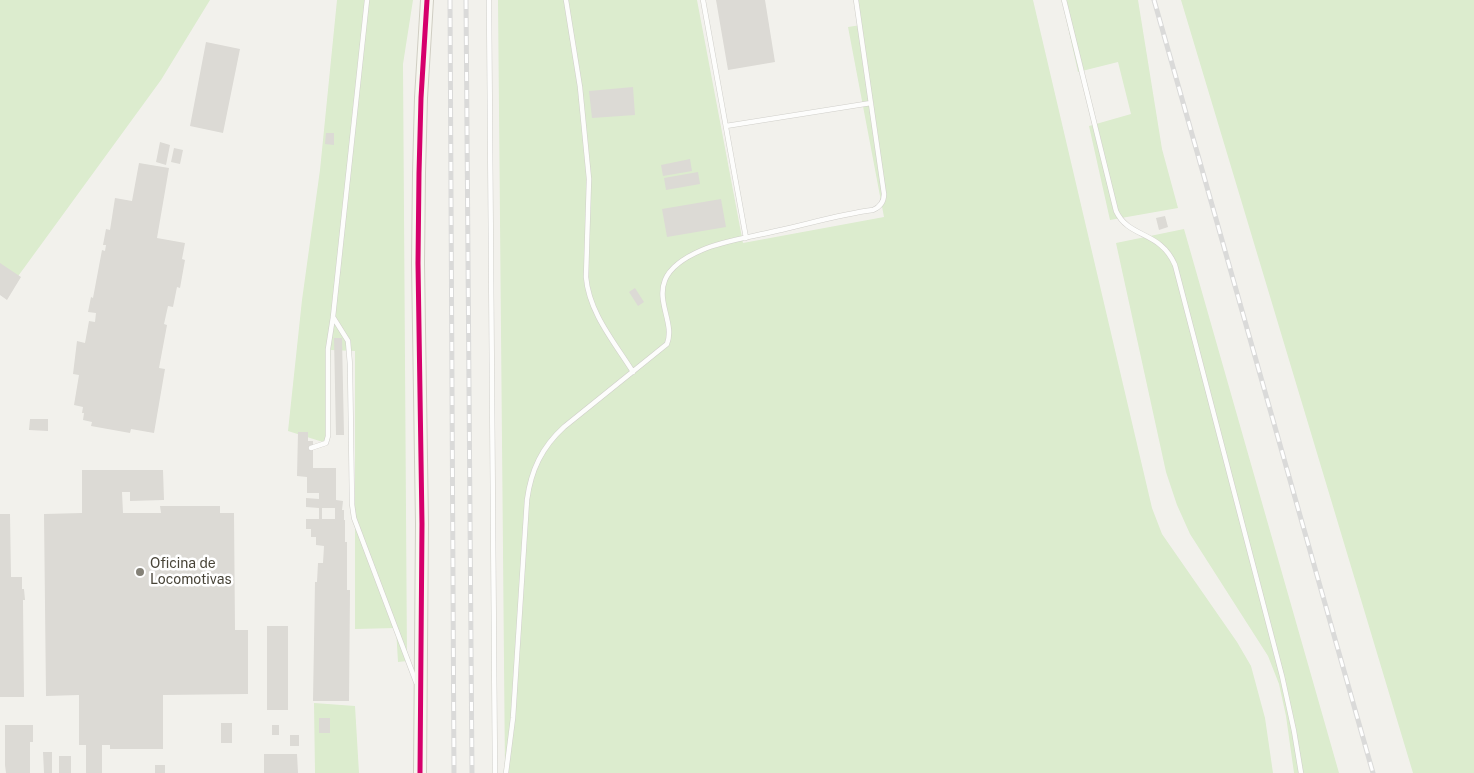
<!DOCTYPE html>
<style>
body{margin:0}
canvas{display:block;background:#f2f1ec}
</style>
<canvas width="1474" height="773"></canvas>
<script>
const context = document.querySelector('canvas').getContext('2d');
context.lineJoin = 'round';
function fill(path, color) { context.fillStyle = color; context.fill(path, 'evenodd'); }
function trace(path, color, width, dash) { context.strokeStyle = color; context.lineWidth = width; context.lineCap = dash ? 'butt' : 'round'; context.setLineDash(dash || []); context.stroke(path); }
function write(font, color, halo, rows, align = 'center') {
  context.font = font + ' "Public Sans",sans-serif'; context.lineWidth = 5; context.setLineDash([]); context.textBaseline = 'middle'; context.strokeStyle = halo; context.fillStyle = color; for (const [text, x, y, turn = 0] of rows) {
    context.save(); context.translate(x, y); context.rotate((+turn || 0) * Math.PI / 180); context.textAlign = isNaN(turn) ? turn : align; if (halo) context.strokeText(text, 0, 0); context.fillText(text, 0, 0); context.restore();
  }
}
fill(new Path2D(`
 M0,0h210l-49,80 -145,199 -16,-9z
 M337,0h76l-10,64 4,597 -9,1 -2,-34 -41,1v-278l-24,-1 -5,93 -38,-12 14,-131 18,-130z
 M498,0h199l46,243 141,-26 -36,-190 13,-2 -5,-25h177l119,508 10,26 75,108 14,24 14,52 8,55h-768z
 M1062,0h76l24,149 16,59 -68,12 -21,-94 42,-12 -13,-52 -40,10z
 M1181,0h293v773h-61z
 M1184,229l155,544h-45l-8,-57 -7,-32 -11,-28 -78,-122 -13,-29 -11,-33 -50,-229z
 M314,703l41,3 4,67h-44z`), '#dcecce');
fill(new Path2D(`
 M716,0h49l10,62 -47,8z
 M206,42l34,7 -17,84 -33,-7z
 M633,87l2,28 -43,3 -3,-27z
 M326,133h8v12l-9,-1z
 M160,142l10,3 -4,20 -10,-3z
 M174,148l9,2 -3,14 -9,-2z
 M690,159l2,12 -29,5 -2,-11z
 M139,163l30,5 -12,70 28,5 -3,16 3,1 -5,28 -3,-1 -4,20 -5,-1 -4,18 3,1 -8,43 6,1 -11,64 -23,-4 -1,4 -39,-7 1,-4 -9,-2 1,-7h-2l1,-6 -9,-2 5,-30 -6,-1 4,-33 8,2 4,-22 6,1 1,-9 -8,-1 3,-15 2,1 9,-48 3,1 1,-6h-3l3,-16 4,1 5,-32 17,3z
 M698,172l2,12 -34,6 -2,-12z
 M721,199l5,28 -59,10 -5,-28z
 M1165,216l3,11 -9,3 -3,-12z
 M0,263l21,14 -14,23 -7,-5z
 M635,288l9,14 -6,4 -9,-14z
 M334,338h8l2,97h-8z
 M30,419h18v12l-19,-1z
 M298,432h10v9h5v27h23v32l7,1 -1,9h2v10h1v22h2v48h3l-1,111h-36l2,-119h2l1,-19h5l1,-17 -8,-1v-8h-5v-8h-5v-10h13v-11l-13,-1v-9l13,1v-6h-12v-16l-10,-1zM322,508h13v11h-13z
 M82,470h81l1,30 -34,1v-9h-8l1,21h38l-1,-7h60v7h14l1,117h13v64l-85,1v54h-53v-4h-8v28h-16v-28h-7v-50l-33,1 -2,-182 38,-1z
 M0,514h10l1,63h11v12h2l1,11h-2l1,97h-24z
 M267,626h21v84h-21z
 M319,718h11v15h-11z
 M221,723h11v20h-11z
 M5,725h28v17h-3v31h-24l-1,-8z
 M272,725h7v10h-7z
 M290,735h9v11h-9z
 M43,752h9v21h-8z
 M264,754h33l1,19h-34z
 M59,756h12v17h-12z
 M155,765h10v8h-10z`), '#dcdad5');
const lane = new Path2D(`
 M489,0l6,773
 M566,0l14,87 9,92 -3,98c3,36 29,66 47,95
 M703,0l43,238
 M1064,0l52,211c13,28 44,19 59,54l107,411 12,55 7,42
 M726,126l145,-23
 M333,317l15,24 2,24 2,139 2,14 62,164
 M311,448l15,-5 2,-7v-87l5,-32 34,-317
 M506,773l7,-55 14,-218c4,-30 15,-53 37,-73l103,-83c8,-20 -11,-42 -2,-64 6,-15 23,-24 37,-30 23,-10 50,-13 74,-19 32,-7 65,-17 97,-21 7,-3 11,-8 11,-16l-28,-194`);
const secondary = new Path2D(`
 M420,773l2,-249 -4,-261 1,-90 2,-75 6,-98`);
trace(lane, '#d0cfca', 5.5);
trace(secondary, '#d0cec3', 14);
trace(lane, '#fdfdfc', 4.5);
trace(secondary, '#f7f6f0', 12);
const rail = new Path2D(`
 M450,0l4,773
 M466,0l6,773
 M1154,0l219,773`);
trace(rail, '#dadad9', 5);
trace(rail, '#fff', 3, [9]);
trace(new Path2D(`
 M420,773l2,-249 -4,-261 1,-90 2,-75 6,-98`), '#d6006c', 5);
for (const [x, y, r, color] of [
 [140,572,5,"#848177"]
]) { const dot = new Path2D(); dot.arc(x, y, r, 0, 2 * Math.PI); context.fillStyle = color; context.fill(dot); trace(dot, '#fff', 2); }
write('14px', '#484438', '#fff', [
 ["Oficina de",150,564],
 ["Locomotivas",150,580]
], 'left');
</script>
